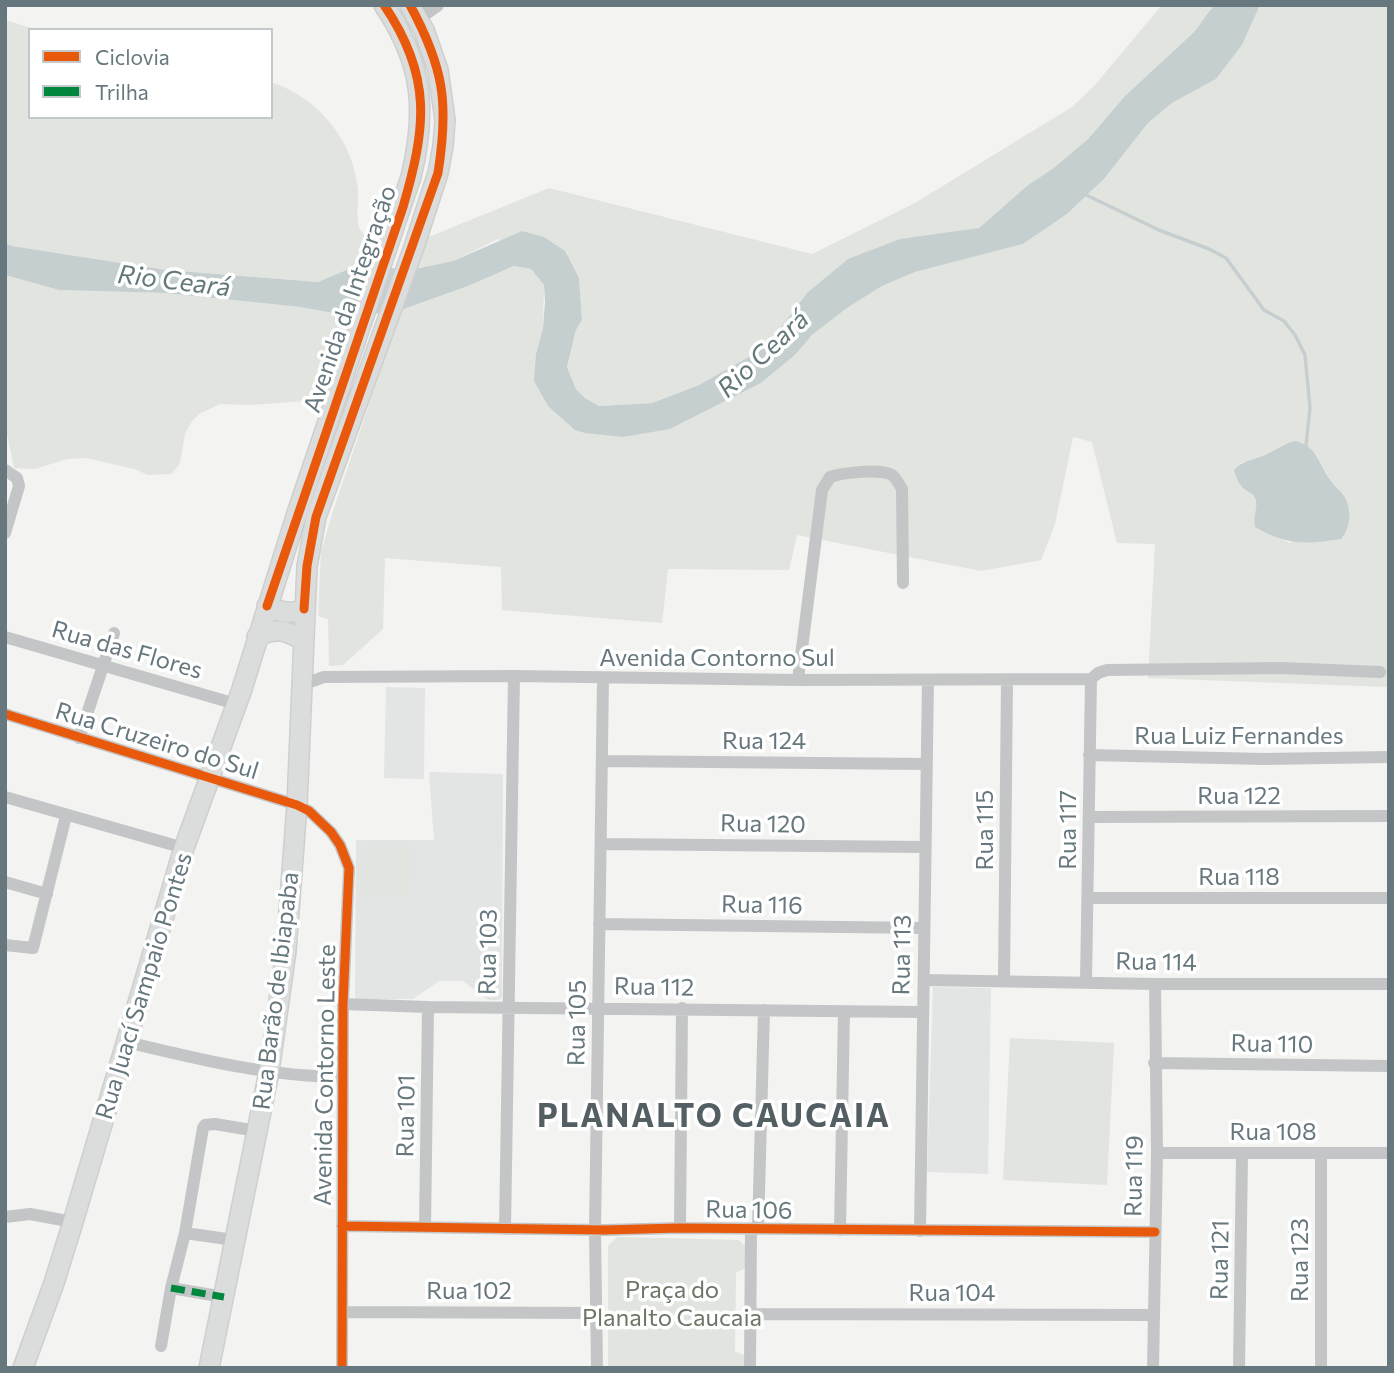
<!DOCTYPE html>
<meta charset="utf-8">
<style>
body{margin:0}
#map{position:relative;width:1394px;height:1373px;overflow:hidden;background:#f3f3f2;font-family:Commissioner,sans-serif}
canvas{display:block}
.frame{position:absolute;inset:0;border:7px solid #67777e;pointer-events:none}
.legend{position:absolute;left:28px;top:28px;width:245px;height:91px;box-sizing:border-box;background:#fff;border:2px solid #c2c9cb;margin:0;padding:9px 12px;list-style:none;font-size:21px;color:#67777e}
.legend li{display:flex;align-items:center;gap:14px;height:35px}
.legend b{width:35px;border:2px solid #c2c9cb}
</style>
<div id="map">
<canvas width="1394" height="1373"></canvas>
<div class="frame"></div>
<ul class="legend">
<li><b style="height:9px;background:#e8590c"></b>Ciclovia</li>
<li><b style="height:9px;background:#00873e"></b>Trilha</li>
</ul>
</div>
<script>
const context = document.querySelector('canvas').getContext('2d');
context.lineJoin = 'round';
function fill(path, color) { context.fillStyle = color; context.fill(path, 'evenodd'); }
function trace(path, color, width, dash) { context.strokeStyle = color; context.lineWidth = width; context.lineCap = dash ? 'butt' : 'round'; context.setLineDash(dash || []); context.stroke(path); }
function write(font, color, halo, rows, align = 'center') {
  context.font = font + ' Commissioner,sans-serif'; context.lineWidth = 7; context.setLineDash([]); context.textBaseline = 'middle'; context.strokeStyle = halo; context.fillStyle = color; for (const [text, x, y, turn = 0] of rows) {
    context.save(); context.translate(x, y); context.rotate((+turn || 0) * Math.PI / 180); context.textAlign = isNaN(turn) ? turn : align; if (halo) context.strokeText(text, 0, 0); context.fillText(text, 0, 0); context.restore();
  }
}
fill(new Path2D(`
 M386,687l39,1 -1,91 -40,-1z
 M429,772l74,2 -1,223 -2,3h-12l-25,-19h-24l-26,18h-55l-3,-2 1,-157h78z
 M933,987l58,1 -3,186 -61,-2z`), '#e3e4e4');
fill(new Path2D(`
 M1162,5h52l-20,27 -69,64 -37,43 -33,28 -27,18 -49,43 -33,6 -139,59 -29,38 -26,24 -53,30 -47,18 -53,3 -14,-8 -9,-9 -9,-22 9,-37 6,-10 -3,-42 -81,-39 -45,22 -38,8 11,-31 123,-50 263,66 103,-51 157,-96 22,-21z
 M1260,5h129v682l-241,-9 7,-134 -38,-1 -25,-101 -19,-5 -18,87 -14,36 -60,11 -184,-36 -8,35 -121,-1 -6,54 -160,-13 -1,-43 -116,-9 -2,71 -40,36 -14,1 -1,-47 -10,-3 3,-64 11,-38 69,-204 67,-24 46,-20 17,3 13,16 -1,43 -7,26 12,52 122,23 91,-46 35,-29 16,-19 35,-27 35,-22 33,-14 108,-28 44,-30 37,-35 44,-56 24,-20 44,-24 26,-34zM1301,442l15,12 14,26 14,15 -54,48 -35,-16c-2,-8 2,-15 1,-24 -2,-13 -10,-28 -15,-40l24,-8 22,-12z
 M5,20l29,9 80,1h-84v87h241v-35c48,16 83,59 87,109 1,11 -3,29 2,38 5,9 15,11 23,14l-10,26 -19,-1 -36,14 -152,-12 -154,-24 -7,-3z
 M5,275l54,15 106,3 135,14 54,10 -18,59 -11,6 -6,18 -69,5 -30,-1 -21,10 -7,7 -7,13 -5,29 -8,11 -24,1 -14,-6 -48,-11 -19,1 -32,10 -21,-1 -9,-43z
 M410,845l-1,51h-44v-50z
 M1010,1038l104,5 -7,142 -104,-5z
 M617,1237l122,3 8,8v19l-11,6 -1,79 10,3v13h-137v-122z`), '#e2e4e0');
fill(new Path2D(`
 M1214,5h46l-18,40 -26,34 -44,24 -24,20 -44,56 -37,35 -44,30 -108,28 -33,14 -35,22 -35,27 -16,19 -35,29 -91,46 -47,8 -38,-4 -10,-3 -27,-24 -14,-25 2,-27 7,-26 2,-26 -1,-17 -13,-16 -17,-3 -46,20 -67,24 -47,7 -54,-10 -135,-14 -106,-3 -54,-15v-32l7,3 154,24 152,12 36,-15 61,2 38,-8 69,-30 22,6 21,14 14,27 3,42 -6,10 -9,37 9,22 9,9 14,8 53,-3 47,-18 53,-30 26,-24 29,-38 41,-34 52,-20 79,-11 49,-43 27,-18 33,-28 37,-43 69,-64z
 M1296,441c22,6 23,24 35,40 3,5 8,8 11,12 10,13 10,34 -1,46 -35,5 -54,7 -86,-12 -3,-10 4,-20 0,-29 -3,-6 -5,-4 -9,-8 -8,-5 -9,-12 -12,-20 9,-10 19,-10 31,-15 11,-5 19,-12 31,-14z`), '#c6cfd0');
trace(new Path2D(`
 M1082,193l77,37 50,19 17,9 38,52 20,11 11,14 10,20 5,53 -4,37`), '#c6cfd0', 3.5);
const primary = new Path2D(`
 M267,606c13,6 23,9 37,3
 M257,637c17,-10 31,-7 46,4
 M23,1368l31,-85 19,-61 111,-374 57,-156 57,-182 113,-333c16,-67 12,-114 -27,-172
 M209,1368l60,-296 17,-121 11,-146 10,-239 9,-49 98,-270 24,-74 5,-27 2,-26 -7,-50 -14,-40 -14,-25`);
trace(primary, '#cecfcf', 22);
trace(new Path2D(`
 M5,470l12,8 2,8 -14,47
 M5,637l231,67
 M1091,679l7,-6 9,-3 174,-2 99,4
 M798,680l24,-190 8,-13c12,-4 50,-9 62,-2 4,3 7,9 10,14l1,94
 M301,685l23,-8 190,-1 284,4 293,-1
 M5,714l292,91 12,6 22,21 9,13 9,23 -6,136 -1,364
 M79,738l35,-105
 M1089,755l175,4 125,-2
 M603,761l323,3
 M5,797l179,51
 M1089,817l300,-1
 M601,844l324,3
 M5,882l42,12
 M1089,898h300
 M599,924l325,4
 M5,945l28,3 33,-132
 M924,980l231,4h234
 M1004,981l3,-301
 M1086,982l5,-303
 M343,1004l85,3 494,5
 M127,1042c71,17 143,35 216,35
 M1154,1063l235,3
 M1157,1153h232
 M1321,1153v215
 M5,1217l25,-3 43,8
 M342,1226l262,4 76,-2 475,4
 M425,1227l3,-220
 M680,1228l2,-220
 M505,1229l9,-553
 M758,1229l6,-219
 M840,1230l4,-219
 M920,1231l8,-551
 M185,1233l49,7
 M171,1288l53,9
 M342,1312l255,1
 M750,1314l404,1
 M161,1346l10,-58 14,-55 18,-105 2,-3 10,-1 42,7
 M597,1368l-2,-138 8,-551
 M750,1368l1,-139
 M1153,1368l4,-215 -2,-169
 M1239,1368l3,-215`), '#c4c5c6', 12);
trace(new Path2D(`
 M417,19l20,-14`), '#c4c5c6', 14);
trace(primary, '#dbdcdc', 19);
trace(new Path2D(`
 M171,1288l53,9`), '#00873e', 7, [14, 7]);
trace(new Path2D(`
 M267,606l136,-399c23,-79 30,-130 -19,-202
 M304,609l3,-43 9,-49 122,-344c11,-70 6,-105 -28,-168
 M5,714l292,91 12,6 22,21 9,13 9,23 -6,136 -1,364
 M342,1226l262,4 76,-2 475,4`), '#e8590c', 9);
write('24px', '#67777e', '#fff', [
 ["Avenida da Integração",350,299,-71],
 ["Rua das Flores",127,650,16],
 ["Avenida Contorno Sul",717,658],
 ["Rua Luiz Fernandes",1239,736],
 ["Rua Cruzeiro do Sul",157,741,17],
 ["Rua 124",764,741],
 ["Rua 122",1239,796],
 ["Rua 120",763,824,1],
 ["Rua 115",985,830,-90],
 ["Rua 117",1068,830,-90],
 ["Rua 118",1239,877],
 ["Rua 116",762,905,1],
 ["Rua 103",488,952,-89],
 ["Rua 113",902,955,-89],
 ["Rua 114",1156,962,1],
 ["Rua Juací Sampaio Pontes",144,986,-73],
 ["Rua 112",654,987,1],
 ["Rua Barão de Ibiapaba",276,991,-83],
 ["Rua 105",577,1023,-89],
 ["Rua 110",1272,1044,1],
 ["Avenida Contorno Leste",325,1075,-89],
 ["Rua 101",406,1116,-89],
 ["Rua 108",1273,1132],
 ["Rua 119",1134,1176,-89],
 ["Rua 106",749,1210,1],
 ["Rua 121",1220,1260,-89],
 ["Rua 123",1300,1260,-90],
 ["Rua 102",469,1291],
 ["Rua 104",952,1293]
]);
write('24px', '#6b7665', '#fff', [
 ["Praça do",672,1290],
 ["Planalto Caucaia",672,1318]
]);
write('italic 26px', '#63787b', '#fff', [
 ["Rio Ceará",174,281,7],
 ["Rio Ceará",763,354,-43]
]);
context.letterSpacing = '2px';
write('bold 32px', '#545f64', '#fff', [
 ["PLANALTO CAUCAIA",714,1116]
]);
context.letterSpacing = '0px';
</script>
